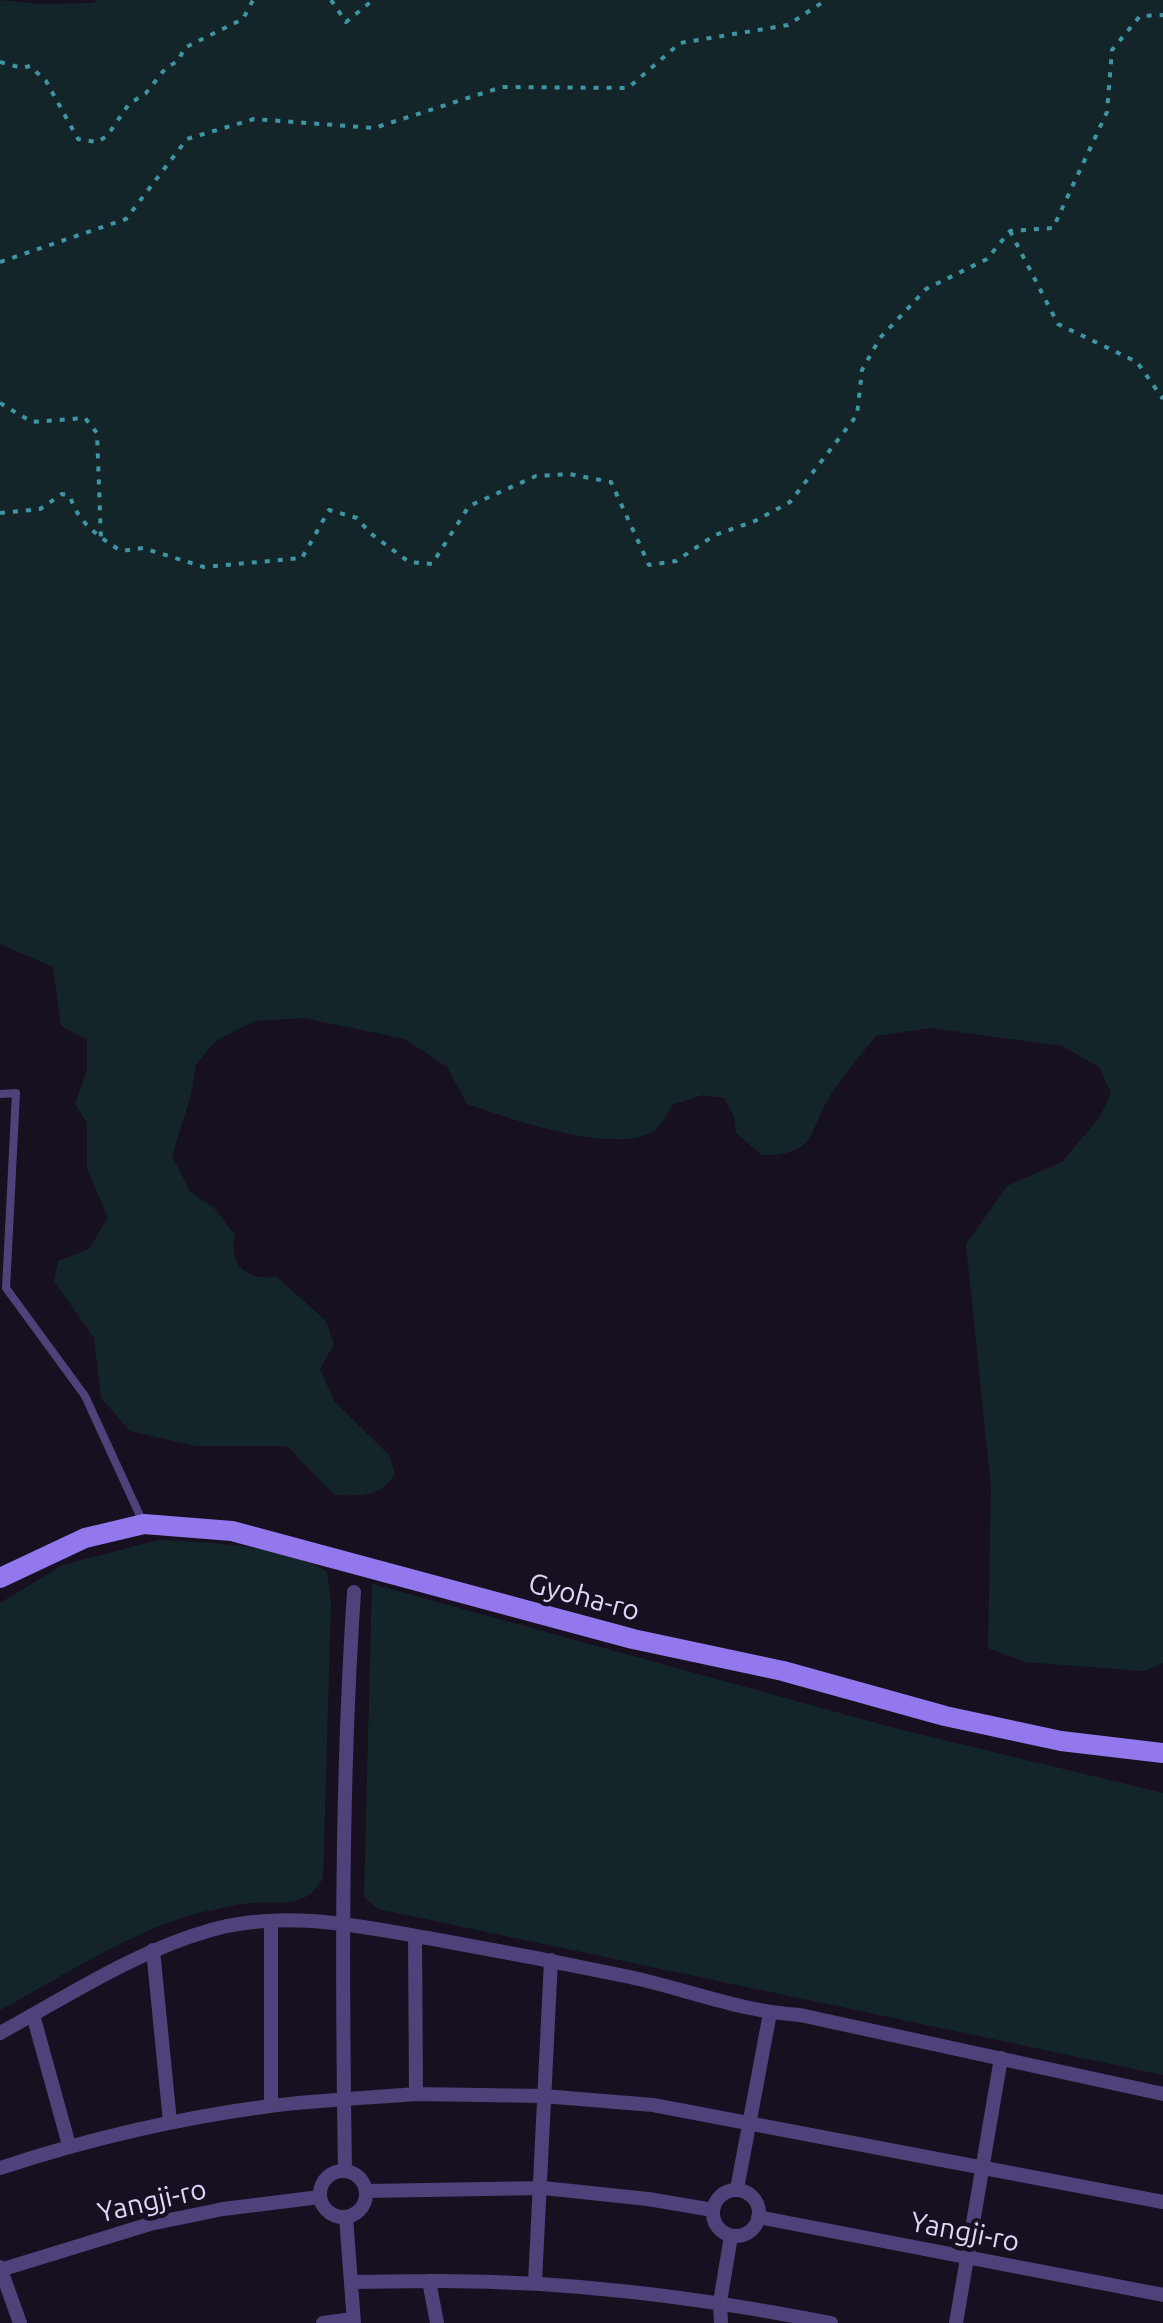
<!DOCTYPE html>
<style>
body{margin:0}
canvas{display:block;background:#161020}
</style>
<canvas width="1163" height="2323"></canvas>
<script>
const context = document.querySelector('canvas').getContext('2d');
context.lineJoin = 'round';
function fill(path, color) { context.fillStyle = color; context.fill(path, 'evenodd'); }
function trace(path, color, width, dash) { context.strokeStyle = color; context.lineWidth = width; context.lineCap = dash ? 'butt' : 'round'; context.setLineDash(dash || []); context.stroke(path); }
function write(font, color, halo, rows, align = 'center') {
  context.font = font + ' Ubuntu,sans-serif'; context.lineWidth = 9; context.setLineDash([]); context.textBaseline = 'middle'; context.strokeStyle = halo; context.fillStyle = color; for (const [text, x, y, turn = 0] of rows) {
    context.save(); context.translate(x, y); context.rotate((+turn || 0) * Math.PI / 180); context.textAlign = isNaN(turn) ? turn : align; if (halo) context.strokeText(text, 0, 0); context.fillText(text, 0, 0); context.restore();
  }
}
fill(new Path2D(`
 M0,0l39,4 54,-1 5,-3h1065v1663l-19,8 -119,-9 -37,-14 3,-160 -25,-244 41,-58 55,-24 38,-45 11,-24 -12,-26 -37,-21 -132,-18 -54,8c-15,19 -31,37 -44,57 -25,38 -13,62 -70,62l-26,-22 -2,-17 -10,-18 -21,-3 -31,10c-4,7 -10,20 -17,25 -37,27 -148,-12 -188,-26l-20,-37 -42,-28 -101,-21 -50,3 -37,19 -21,24 -5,31 -19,61 18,35 25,18 20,26c-7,32 12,45 42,42l49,44 8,23 -14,25 14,32 55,54 6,19c-16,25 -34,21 -61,21l-47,-49h-92l-65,-15 -29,-33 -7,-60 -40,-57 4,-20 31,-12 19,-32 -21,-48v-46l-12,-19 12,-34v-30l-26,-14 -8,-59 -53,-23z
 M158,1540c45,2 132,5 169,32l4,30 -8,276c-18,32 -42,23 -74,25 -15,2 -31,6 -46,9 -68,16 -141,65 -203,98v-407l63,-38z
 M372,1584l522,144 269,65v282l-785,-166 -14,-12z`), '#142529');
trace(new Path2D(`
 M331,0l15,22 27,-22
 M0,62l22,6 8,-2 16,15 32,58 19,3 10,-6 22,-32 17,-11 19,-24 14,-9 5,-12 59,-29 10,-19
 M1010,231l48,93 79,38 26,37
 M0,262l126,-43 61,-80 67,-20 120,9 128,-41 126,1 52,-45 108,-18 38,-25
 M0,403l32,19 53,-4 12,15 4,106
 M0,513l40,-4 22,-15 8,2c8,27 28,40 51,55l22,-3 61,19 98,-9 27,-48 28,8 13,15 39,29 23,2 37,-58 67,-30 33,-2 42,8 38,83 27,-4 39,-26 40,-14 35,-19 67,-87 5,-45 18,-32 46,-49 61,-30 23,-28 43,-3 54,-116 5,-62 28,-34 23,-1`), '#3e95a4', 4, [5, 8]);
trace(new Path2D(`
 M0,1094l16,-1 -10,195 79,108 57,124`), '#4f4179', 8);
trace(new Path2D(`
 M271,1922v184
 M415,1936l1,158 127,2 110,9 510,97
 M153,1950l17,172
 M33,2015l36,130
 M0,2033c68,-37 136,-82 211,-103 76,-22 157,-2 233,11 62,11 124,23 186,36 56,12 112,35 170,38l363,79
 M0,2168c88,-29 178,-50 270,-62 49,-6 98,-8 146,-12
 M320 2194a23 23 0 1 1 46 0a23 23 0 1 1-46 0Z
 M345,2171c-3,-193 -4,-386 9,-579
 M737,2189l33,-176
 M713 2213a23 23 0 1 1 46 0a23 23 0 1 1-46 0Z
 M367,2191l176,-3 105,11 65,11
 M346,2217l8,106
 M758,2217l405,78
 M0,2267l20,56
 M0,2270l150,-46 73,-15 97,-12
 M351,2282l78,-1
 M535,2282l16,-322
 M323,2323l30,-4
 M437,2323l-8,-42c136,-1 268,16 402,42
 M721,2323l-1,-21 11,-66
 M956,2323l45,-265`), '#4f4179', 14);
trace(new Path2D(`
 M0,1578l85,-40 59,-14 88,7 401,108 150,32 162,45 116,25 102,12`), '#9378ed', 20);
write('28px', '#e1d5f9', '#161020', [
 ["Gyoha-ro",584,1597,15],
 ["Yangji-ro",152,2201,-13],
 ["Yangji-ro",965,2232,11]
]);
</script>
